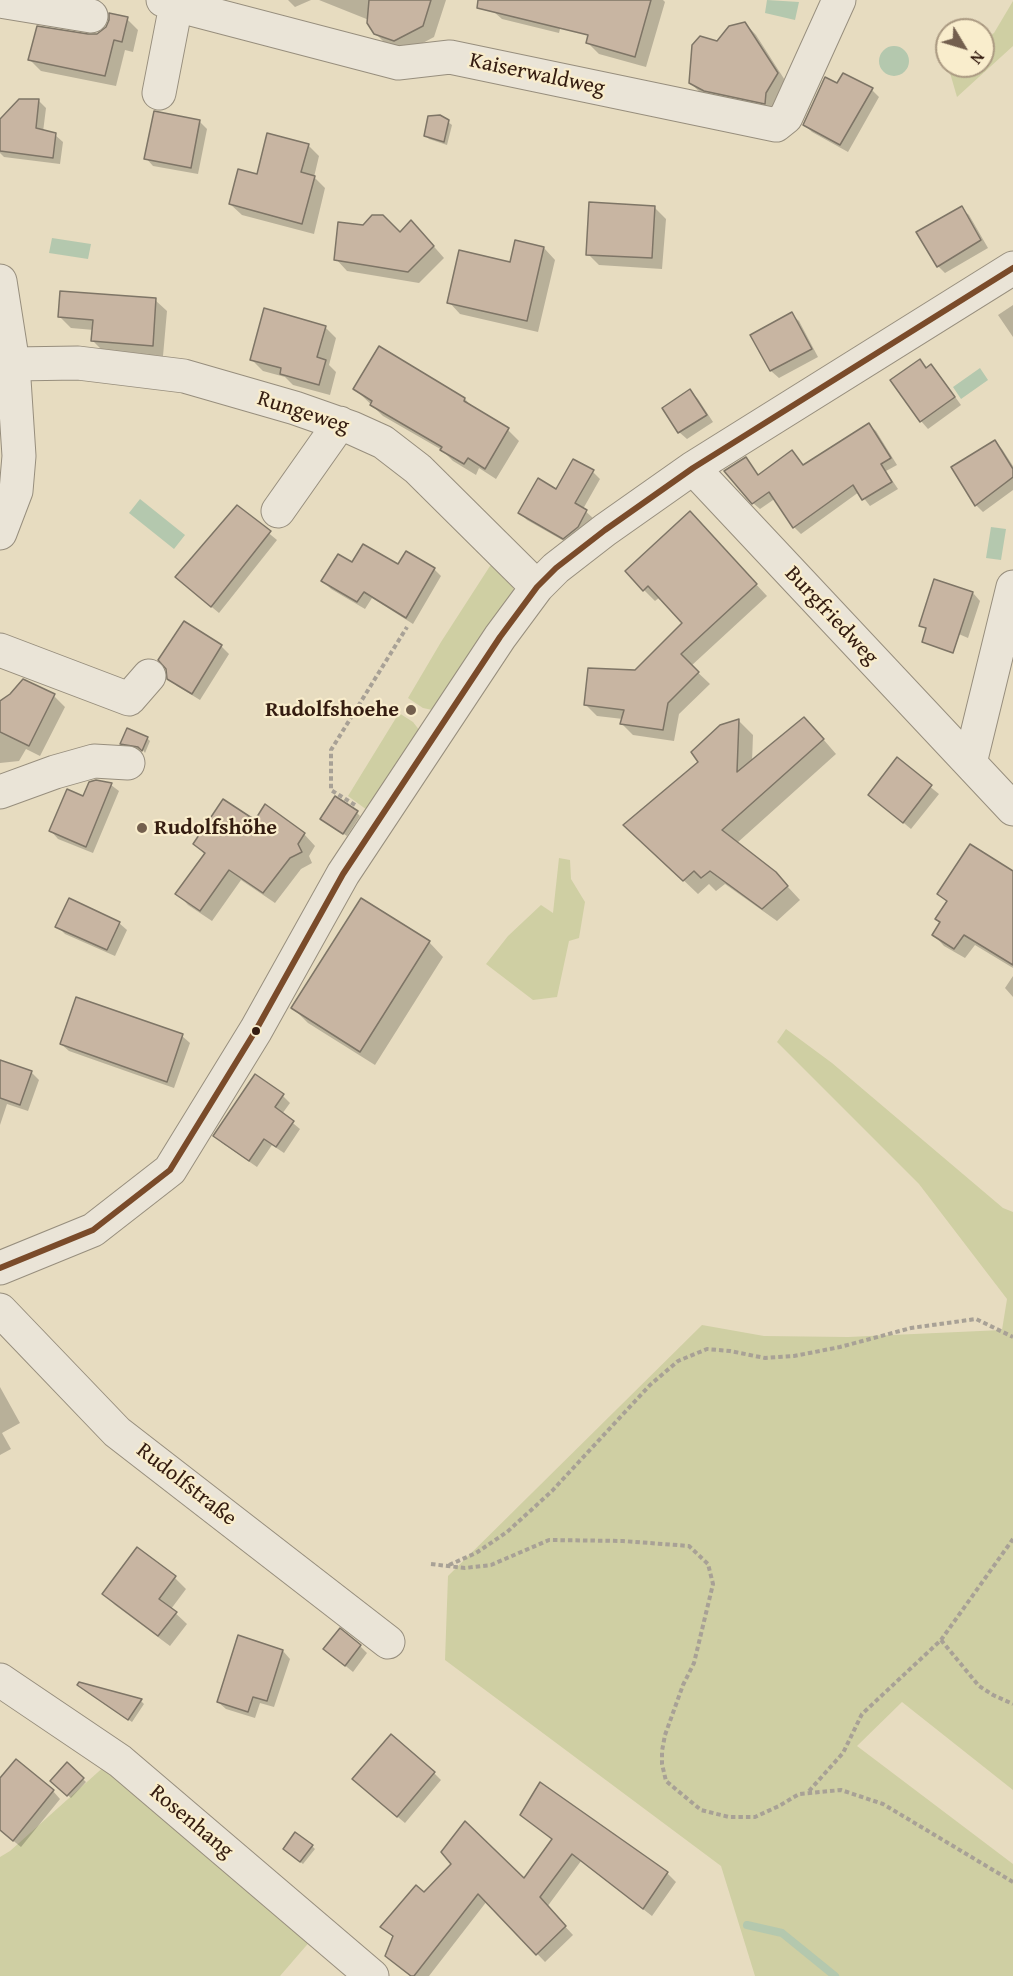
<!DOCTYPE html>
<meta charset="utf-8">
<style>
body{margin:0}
#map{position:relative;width:1013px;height:1976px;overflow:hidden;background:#e7dcc0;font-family:"Gentium Book Plus",serif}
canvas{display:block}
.north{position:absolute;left:935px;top:18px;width:60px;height:60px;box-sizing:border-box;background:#f9edcc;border:2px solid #aa9981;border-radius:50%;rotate:128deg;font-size:16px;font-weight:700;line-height:24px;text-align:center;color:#341c10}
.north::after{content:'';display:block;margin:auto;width:21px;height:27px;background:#735f4e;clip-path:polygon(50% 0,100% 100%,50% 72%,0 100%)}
</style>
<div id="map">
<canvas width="1013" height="1976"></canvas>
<div class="north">N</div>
</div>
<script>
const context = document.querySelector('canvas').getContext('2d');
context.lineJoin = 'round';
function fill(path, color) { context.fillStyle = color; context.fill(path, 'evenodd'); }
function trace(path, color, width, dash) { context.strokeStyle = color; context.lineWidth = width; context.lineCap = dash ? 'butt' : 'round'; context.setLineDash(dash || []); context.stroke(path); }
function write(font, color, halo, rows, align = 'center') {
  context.font = font + ' "Gentium Book Plus",serif'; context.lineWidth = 4.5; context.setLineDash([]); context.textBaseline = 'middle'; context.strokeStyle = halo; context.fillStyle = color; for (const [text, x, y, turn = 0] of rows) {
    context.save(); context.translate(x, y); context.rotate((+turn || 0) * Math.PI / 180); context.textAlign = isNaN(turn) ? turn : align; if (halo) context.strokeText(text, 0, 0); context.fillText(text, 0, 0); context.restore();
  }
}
fill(new Path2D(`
 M1013,1v45l-56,51 -9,-31h35v-26l11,-7z
 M499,564l13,14 2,16 -77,117 -14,-3 -15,-10 33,-56 49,-76z
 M399,713l14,9 7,9 -53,79 -19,-14z
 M559,858l11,2 1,19 14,23 -6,36 -10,3 -12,56 -24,3 -47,-36 22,-28 33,-31 12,8z
 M786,1029l46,34 171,145 10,4v578l-111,-88 -45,44 156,118v112h-258l-34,-110 -276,-206 3,-84 254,-251 62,11 84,1 154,-7 5,-31 -88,-115 -142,-142z
 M107,1764l205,175 -32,37h-280v-119l10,-6z`), '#cfcfa3');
fill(new Path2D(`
 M767,0l32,2 -4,18 -30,-7z
 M879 61a15 15 0 1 1 30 0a15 15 0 1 1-30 0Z
 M52,238l39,6 -3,15 -39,-6z
 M980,368l8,12 -27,19 -8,-12z
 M140,499l45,36 -11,14 -45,-36z
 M991,527l15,2 -5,31 -15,-2z`), '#b4c8ae');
fill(new Path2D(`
 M288,0h23l-16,7z
 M319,0h127l-12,37 -28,15 -19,-7 -12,-12 -6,-13z
 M497,0h70l-8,33 -57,-14 -8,-7z
 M600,0h63l2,2 -19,65 -47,-13 -11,-11z
 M127,19l11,11 -5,22 -8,-2 -9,36 -75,-15 -11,-11 58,-24 10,-1z
 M745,23l11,12 32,50 -12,29 -74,-20 -12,-11 28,-40z
 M838,85l34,5 7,7 -31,55 -36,-20 -7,-7z
 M19,100l20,1 7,7 -3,24 12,3 8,7 -3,22 -56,-7 -4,-4v-31z
 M199,121l8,8 -9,45 -45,-8 -7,-8z
 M448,122l4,3 -5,20 -18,-6 -3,-3z
 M308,145l11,11 -5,21 11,11 -11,46 -72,-19 -12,-11 28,-28z
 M654,207l12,12 -4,50 -63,-4 -11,-11z
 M961,208l8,7 19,33 -43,25 -7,-7z
 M422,233l22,25 -25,25 -72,-12 -11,-12 64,-25z
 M544,248l11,12 -17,72 -78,-18 -11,-12 62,-39z
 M155,300l12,11 -4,45 -59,-4 -11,-11 1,-11 -23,-2 -11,-11z
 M1013,305v32l-15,-22z
 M791,314l8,7 19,36 -39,21 -8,-7 -19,-35z
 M325,327l11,11 -7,27 7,7 -6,23 -37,-10 -8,-8 -22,-6 -12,-12z
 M920,361l8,7 3,-2 7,7 23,32 -33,24 -7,-8z
 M355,389l110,10 10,11 33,20 11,11 -23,38 -17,-11 -3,7 -23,-14 -11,-11 -59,-34z
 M690,391l8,8 15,23 -26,17 -8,-7z
 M869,425l7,6 21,34 -11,6 12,18 -28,17 -11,-14 -58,42 -7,-7 -18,-29 -16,11 -7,-6 -8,-44 14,17 33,-24 12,14z
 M995,442l7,7 11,17v24l-30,22 -7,-7z
 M593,472l7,7 -17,30 11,10 -23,26 -44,-25 -7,-7z
 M237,507l40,33 -58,73 -35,-29z
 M701,525l66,71 -76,70 19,18 -31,30 -5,27 -41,-6 -11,-11 1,-5 -26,-3 -11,-11 49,-34 50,-48 -25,-26 -5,4 -11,-11z
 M352,564l82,5 7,7 -28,48 -41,-26 -7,11 -34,-20 -8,-8z
 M935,581l38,12 7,8 -12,37 -37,-16z
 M184,623l37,23 8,8 -29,46 -23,-14 -8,-8z
 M54,696l11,11 -25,49 -14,-7 -7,12 -19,2v-60z
 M739,721l14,14 -1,27 65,-30 19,22 -99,89 38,30 25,27 -23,21 -52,-37 -9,7 -7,-7 -11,10 -59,-56 60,-76 21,-36z
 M147,738l3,3 -5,12 -2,-3 -18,-3 -3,-4z
 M897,760l42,34 -28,35 -41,-34z
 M107,782l12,9 -26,62 -35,-14 -7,-8 33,-33 6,-15z
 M266,806l38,28 11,12 -6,10 3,7 -11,6 -26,34 -34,-23 -29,41 -24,-16 -11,-12 28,-38 -10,-11 61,-22z
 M357,813l3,3 -13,20 -22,-14z
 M1013,873v95l-38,-23 -10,13 -21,-12 -10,-11 7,-12 6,-21 -8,-8z
 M119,923l8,7 -12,26 -50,-22 -8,-8z
 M429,942l14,15 -68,108 -67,-42 -15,-15z
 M1013,976v21l-8,-9z
 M182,1036l8,7 -16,45 -105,-37 -8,-7z
 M0,1062l31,10 8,8 -11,31 -21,-7 -7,21z
 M283,1096l7,7 -8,11 18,15 -16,24 -12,-8 -15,22 -35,-24 -7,-7z
 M0,1387l20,36 -18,10 9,16 -11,6z
 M175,1578l11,11 -15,20 16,15 -17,22 -55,-41 -11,-11z
 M360,1646l7,7 -14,19 -28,-23z
 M283,1651l7,8 -16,48 -14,-4 -5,15 -29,-9 -8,-7z
 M79,1684l62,17 3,3 -12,18 -50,-34z
 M67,1764l19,18 -15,16 -19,-17z
 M434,1773l7,7 -36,43 -43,-36z
 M0,1780l53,11 7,8 -39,48 -21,-17z
 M541,1784l126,89 9,9 -24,34 -71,-55 -34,46 26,28 -28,27 -58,-61 -58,75h-19l-23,-20 7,-18 -12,-11 42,-33 100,-13 29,-41 -31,-25z
 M312,1846l3,3 -12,15 -15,-12z`), '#0003');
trace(new Path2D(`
 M747,1925l35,8 53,43`), '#b4c8ae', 8);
const building = new Path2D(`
 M369,0h62l-8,26 -29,15 -20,-7 -7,-11z
 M478,0h173l-16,57 -49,-14 2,-8 -111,-27z
 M109,13l19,4 -6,25 -8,-2 -9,36 -77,-16 9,-34 51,8h9l9,-7 3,-7z
 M745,22l33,51 -12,20 -1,11 -61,-13 -15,-8 3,-38 8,-9 17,5 12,-15z
 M843,73l30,15 -33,57 -37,-20 22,-48 12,6z
 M19,99h20l-3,29 20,5 -3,25 -53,-7v-32z
 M154,111l46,9 -9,48 -47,-9z
 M440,115l9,5 -5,22 -20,-6 4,-20z
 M267,133l42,11 -8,28 14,4 -13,48 -73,-20 9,-35 19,5z
 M589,202l66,4 -3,52 -66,-3z
 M962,206l19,34 -44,27 -21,-35z
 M372,215h11l17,17 11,-12 23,26 -26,26 -74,-12 4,-38 25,3z
 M515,240l29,7 -17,74 -80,-18 12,-53 51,12z
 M60,291l96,7 -3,48 -62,-5 2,-21 -35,-3z
 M264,308l62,18 -9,31 9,3 -7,25 -39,-11 1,-6 -31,-8z
 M792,312l20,37 -42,22 -20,-36z
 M379,346l86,52 -1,3 45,27 -24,41 -17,-11 -4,6 -24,-14 2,-3 -72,-42 2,-4 -19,-12z
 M920,359l6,9 5,-4 24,33 -35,25 -30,-42z
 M690,389l17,26 -29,18 -16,-25z
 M869,423l22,35 -10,6 11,18 -30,18 -9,-15 -60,43 -24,-36 -17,12 -28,-33 22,-14 12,18 34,-25 11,15z
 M995,440l18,29v8l-38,29 -24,-39z
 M573,459l21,11 -19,33 12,7 -9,17 -15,12 -45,-26 20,-35 18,11z
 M237,505l34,26 -60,76 -36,-30z
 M690,511l67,73 -76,70 18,18 -31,31 -5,27 -43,-6 4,-14 -40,-5 4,-37 47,2 47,-47 -34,-37 -5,5 -18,-20z
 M363,544l35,20 8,-13 29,17 -29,50 -42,-26 -7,10 -36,-21 17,-27 14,8z
 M934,579l39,13 -20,61 -31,-11 4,-14 -7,-2z
 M184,621l38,24 -30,49 -25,-15 -1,-10 -8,-9z
 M23,679l32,15 -26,52 -29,-14v-31l10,-7z
 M804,717l20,22 -102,91 54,42 12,14 -26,23 -52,-38 -9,7 -7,-7 -11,10 -60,-56 75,-63 -7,-10 29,-27 19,-6 -2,53z
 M127,728l21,9 -6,14 -4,-4 -18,-3z
 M897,757l35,28 -29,38 -35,-28z
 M96,780l16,3 -26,64 -37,-16 18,-42 16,7 6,-14z
 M335,796l23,15 -15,23 -23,-15z
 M223,799l32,21 10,-16 40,29 -7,11 4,8 -12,6 -27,35 -34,-23 -29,41 -25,-17 30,-41 -12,-9z
 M970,844l43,27v94l-49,-30 -10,14 -22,-14 8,-13 -5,-3 12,-18 -10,-7z
 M69,898l51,24 -13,28 -52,-23z
 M361,898l69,43 -70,111 -69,-44z
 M76,997l107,37 -16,48 -107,-38z
 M0,1060l32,11 -12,34 -20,-7z
 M255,1074l29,20 -9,13 19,14 -18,26 -12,-8 -15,22 -36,-25z
 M137,1547l39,29 -17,23 18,13 -19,24 -56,-42z
 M340,1628l21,17 -16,21 -22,-17z
 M238,1635l45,15 -16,51 -14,-4 -5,15 -31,-10z
 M79,1682l63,17 -14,21 -51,-35z
 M391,1734l44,38 -38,45 -45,-38z
 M16,1759l38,31 -41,51 -13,-11v-52z
 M67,1762l17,16 -17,18 -17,-15z
 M540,1782l128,90 -25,37 -71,-55 -32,43 26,29 -30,29 -58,-61 -64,82h-3l-26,-20 8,-20 -13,-9 36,-42 8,7 27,-28 -10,-12 24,-31 59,57 28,-39 -32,-24z
 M295,1832l18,13 -13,17 -17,-13z`);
fill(building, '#c8b5a2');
trace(building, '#7e7566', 1.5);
const minor = new Path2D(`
 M163,0l13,5 222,58 52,-6 326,68 10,-8 53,-117
 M0,1l91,15
 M159,93l17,-88
 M0,281l13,83 6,92 -3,35 -16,42
 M13,364l65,-1 106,13 111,32 57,20 31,14 35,27 119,118
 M693,468l320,341
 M278,511l62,-88
 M0,650l129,49 20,-23
 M970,763l43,-176
 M0,792l55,-20 39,-11 34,2
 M0,1268l93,-38 77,-60 86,-140 87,-156 157,-237 37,-50 19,-19 49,-38 88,-62 320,-200
 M0,1310l117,122 271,210
 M0,1680l120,81 252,215`);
trace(minor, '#978e7d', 35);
trace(new Path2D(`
 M355,805l-24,-15v-40l76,-123
 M431,1564l34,4 26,-3 58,-25 74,1 66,5 19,18 5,20 -19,79 -11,22 -18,50 -3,16v13l4,17 35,29 28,7h26l24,-11 20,-12 42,-4 42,14 130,78
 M449,1565l27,-12 31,-21 45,-41 98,-106 28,-24 29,-12 23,2 35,7 29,-2 46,-9 71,-19 65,-9 37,18
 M941,1640l38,46 14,9 20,9
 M809,1791l34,-38 19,-39 79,-74 72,-101`), '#a8a196', 4, [4.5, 3]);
trace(minor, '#eae4d7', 33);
trace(new Path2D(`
 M0,1268l93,-38 77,-60 86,-140 87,-156 157,-237 37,-50 19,-19 49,-38 88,-62 320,-200`), '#7a4b2a', 6);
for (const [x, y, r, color] of [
 [411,710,6,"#735f4e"],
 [142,828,6,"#735f4e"],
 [256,1031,5,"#341c10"]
]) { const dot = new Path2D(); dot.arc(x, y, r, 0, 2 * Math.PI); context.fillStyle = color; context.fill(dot); trace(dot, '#f9edcc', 2); }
write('22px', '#341c10', '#f9edcc', [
 ["Kaiserwaldweg",537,75,12],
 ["Rungeweg",303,413,18],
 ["Burgfriedweg",831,616,47],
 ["Rudolfstraße",186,1485,38],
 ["Rosenhang",191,1822,40]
]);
write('bold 22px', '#341c10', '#f9edcc', [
 ["Rudolfshoehe",399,710],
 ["Rudolfshöhe",154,828,"left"]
], 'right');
</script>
